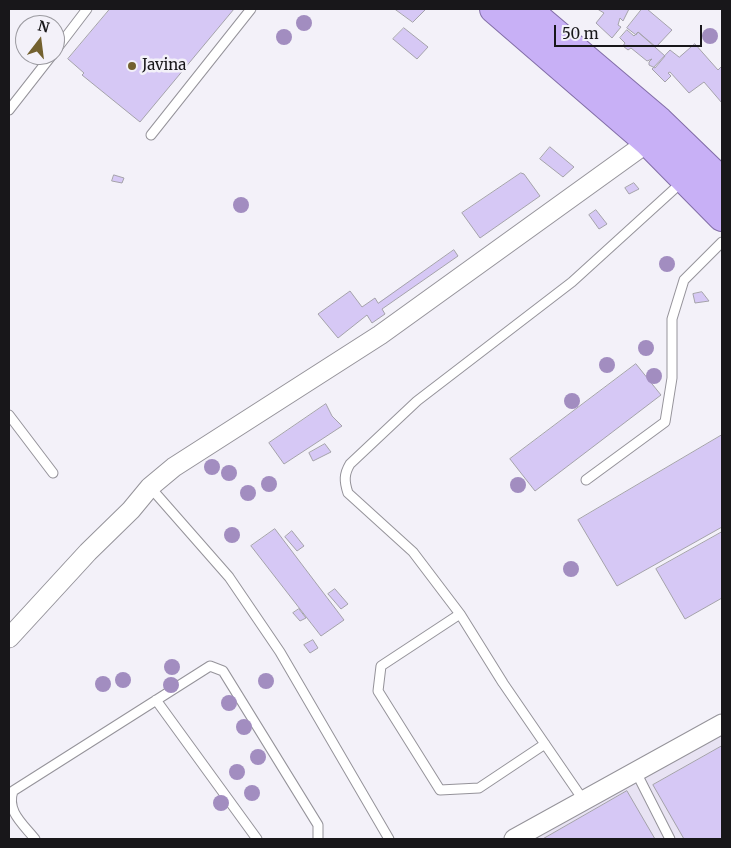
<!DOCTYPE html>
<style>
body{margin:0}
#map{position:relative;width:731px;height:848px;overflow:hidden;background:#f3f1f9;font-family:Merriweather,serif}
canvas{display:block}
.frame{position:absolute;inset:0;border:10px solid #18171a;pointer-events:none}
.north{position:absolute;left:15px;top:15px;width:50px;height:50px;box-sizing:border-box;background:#f3f1f9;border:1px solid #9b9aa0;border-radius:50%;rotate:15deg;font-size:14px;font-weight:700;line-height:20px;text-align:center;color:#18171a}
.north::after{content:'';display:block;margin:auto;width:18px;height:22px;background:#73612f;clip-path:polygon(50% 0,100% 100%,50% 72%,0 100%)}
.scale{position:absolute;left:554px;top:25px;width:148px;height:22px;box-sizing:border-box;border:2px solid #18171a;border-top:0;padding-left:6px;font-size:15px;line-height:18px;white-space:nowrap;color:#18171a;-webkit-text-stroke:4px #f3f1f9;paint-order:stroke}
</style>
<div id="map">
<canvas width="731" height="848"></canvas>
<div class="frame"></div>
<div class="north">N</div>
<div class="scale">50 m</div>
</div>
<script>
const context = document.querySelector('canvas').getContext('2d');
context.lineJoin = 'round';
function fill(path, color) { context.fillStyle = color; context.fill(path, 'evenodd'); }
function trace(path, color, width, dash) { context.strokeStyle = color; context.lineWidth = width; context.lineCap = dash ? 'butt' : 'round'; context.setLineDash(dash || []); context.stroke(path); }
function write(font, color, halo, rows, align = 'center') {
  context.font = font + ' Merriweather,serif'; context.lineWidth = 5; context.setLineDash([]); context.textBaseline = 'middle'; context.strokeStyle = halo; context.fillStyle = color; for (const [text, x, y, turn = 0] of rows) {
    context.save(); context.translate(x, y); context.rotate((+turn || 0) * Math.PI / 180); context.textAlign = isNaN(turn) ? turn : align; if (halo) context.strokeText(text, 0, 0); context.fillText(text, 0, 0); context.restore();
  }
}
fill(new Path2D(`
 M722,732v107h-186z`), '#e8e3f3');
const building = new Path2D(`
 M110,9h124l-94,113 -58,-47 2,-2 -16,-14z
 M395,9h31l-13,13z
 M600,9h29l-6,12 -3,-3 -2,7 3,2 -9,11 -16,-15 8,-10 -5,-3z
 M642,9h5l25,21 -16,17 -18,-15 -2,3 -9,-7z
 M404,28l24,19 -11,12 -24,-20z
 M627,30l7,6 4,-4 27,24 -10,12 -6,-3v-3l3,-3 -5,2 -16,-13 -3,2 -5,-4 2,-3 -5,-5z
 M695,44l23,26 4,-4v37l-18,-21 -15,11 -19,-21 -2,1 3,3 -6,6 -13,-13 18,-19 9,7z
 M550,147l24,20 -11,10 -23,-18z
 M521,173l3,1 16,22 -60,42 -18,-25z
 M114,175l10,3 -2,5 -10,-2z
 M634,183l5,6 -10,5 -4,-6z
 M596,210l11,14 -8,5 -10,-14z
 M454,250l4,6 -76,53 3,5 -13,9 -5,-8 -29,23 -20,-24 32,-23 12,16 13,-9 3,5z
 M702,292l7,9 -14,2 -2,-9z
 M636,364l25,31 -126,96 -25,-32z
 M326,404l6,12 10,10 -58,38 -15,-21z
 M722,435v92l-105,59 -39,-66z
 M325,444l6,8 -18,9 -4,-8z
 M275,529l69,91 -23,16 -70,-90z
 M292,531l12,15 -7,5 -12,-14z
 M722,532v66l-37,21 -29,-50z
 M335,589l13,15 -7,5 -13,-15z
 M299,609l7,9 -6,3 -7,-8z
 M313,640l5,8 -8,5 -6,-8z
 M722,746v93h-38l-31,-54z
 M627,791l28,48h-112z`);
fill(building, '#d6c8f5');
trace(building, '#a4a2aa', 1);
const service = new Path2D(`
 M55,51l32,-42
 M9,110l43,-55
 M151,135l100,-126
 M9,415l44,58
 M586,480l79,-58 7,-44v-59l12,-39 38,-38
 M150,487l79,90 51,75 109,187
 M460,614l-79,52 -3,25 62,99 39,-2 66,-44
 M156,700l101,139
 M636,772l34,67
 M584,801l-81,-118 -43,-69 -47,-62 -65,-59c-4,-12 -4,-19 2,-29l67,-63 155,-119 110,-100
 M35,839c-12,-15 -29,-28 -22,-48l197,-125 13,5 95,154v14`);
const minor = new Path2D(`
 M9,638l79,-86 43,-42 19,-23 24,-20 206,-132 268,-193
 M514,839l208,-115`);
const trunk = new Path2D(`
 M494,9l154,133 74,75
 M527,9l132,112 63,61`);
trace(service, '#95939a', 11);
trace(minor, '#95939a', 21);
trace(trunk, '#826ea7', 30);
trace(service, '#fff', 9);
trace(minor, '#fff', 19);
trace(trunk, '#c8b0f6', 28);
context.fillStyle = '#a28dc0';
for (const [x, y] of [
 [304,23],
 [710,36],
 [284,37],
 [241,205],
 [667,264],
 [646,348],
 [607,365],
 [654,376],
 [572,401],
 [212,467],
 [229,473],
 [269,484],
 [518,485],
 [248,493],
 [232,535],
 [571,569],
 [172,667],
 [123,680],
 [266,681],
 [103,684],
 [171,685],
 [229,703],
 [244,727],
 [258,757],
 [237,772],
 [252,793],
 [221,803]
]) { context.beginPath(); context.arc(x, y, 8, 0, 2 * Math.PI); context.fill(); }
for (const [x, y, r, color] of [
 [132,66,5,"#73612f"]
]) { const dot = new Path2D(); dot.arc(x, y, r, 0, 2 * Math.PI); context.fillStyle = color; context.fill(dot); trace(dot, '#f3f1f9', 2); }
write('15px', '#18171a', '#f3f1f9', [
 ["Javina",142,66]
], 'left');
</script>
